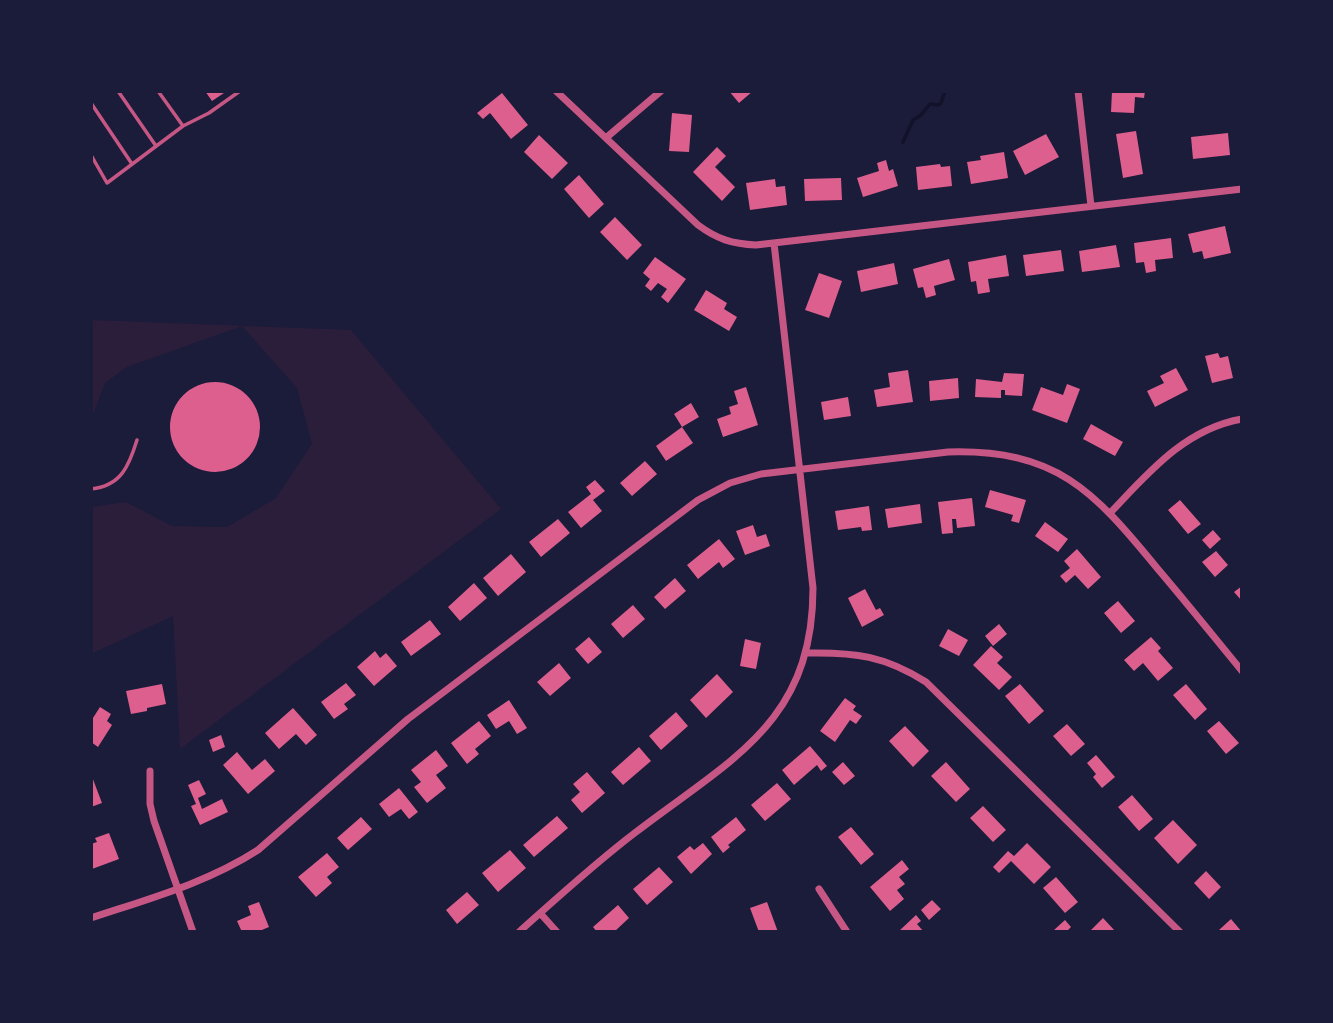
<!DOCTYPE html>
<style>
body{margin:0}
#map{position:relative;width:1333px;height:1023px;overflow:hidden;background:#1b1b3a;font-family:"Public Sans",sans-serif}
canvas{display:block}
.frame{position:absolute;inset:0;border:93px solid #1b1b3a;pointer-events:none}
</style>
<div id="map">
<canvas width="1333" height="1023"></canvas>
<div class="frame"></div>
</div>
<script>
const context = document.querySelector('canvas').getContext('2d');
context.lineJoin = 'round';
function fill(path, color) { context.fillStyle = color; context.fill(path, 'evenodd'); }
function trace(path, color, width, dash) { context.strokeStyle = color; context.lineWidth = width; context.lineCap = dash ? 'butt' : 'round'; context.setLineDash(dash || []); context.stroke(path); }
fill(new Path2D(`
 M91,320l260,10 150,179 -321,240 -7,-133 -82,38v-147l35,-5 46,24 55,1 49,-29 36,-54 -15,-56 -55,-62 -115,41 -22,16 -14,36z`), '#2a1e3b');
trace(new Path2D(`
 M903,142l10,-22 8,-5 9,-11 8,1 3,-2 4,-12`), '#12122b', 3.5);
fill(new Path2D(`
 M205,91h22l-15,10z
 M729,91h24l-14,12z
 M1112,91h33l-1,7 -9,-1 -1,16 -23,-1z
 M502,93l26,32 -17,14 -21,-26 -7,6 -6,-6z
 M672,113l20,2 -3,37 -20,-1z
 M1136,131l7,43 -20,4 -7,-44z
 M1228,133l2,22 -37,4 -2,-22z
 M1046,134l13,23 -34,18 -12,-24z
 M539,135l29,28 -16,16 -28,-27z
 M717,147l9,9 -11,11 20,20 -13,14 -29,-29z
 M1004,152l4,26 -37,6 -4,-22 14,-2 -1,-4z
 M886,160l3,11 4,-2 5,17 -35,11 -6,-19 22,-7 -2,-8z
 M940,164l1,3 9,-1 2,20 -34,4 -2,-23z
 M579,175l25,29 -15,14 -25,-29z
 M841,178l1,22 -37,1 -1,-22z
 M775,179l1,8 9,-1 2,19 -37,5 -4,-27z
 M615,217l27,28 -15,15 -27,-28z
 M1225,226l6,27 -27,6 -2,-8 -9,2 -5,-19z
 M1171,238l2,20 -18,2 1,11 -10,2 -2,-11 -8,1 -2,-20z
 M1116,245l4,22 -38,5 -3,-21z
 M1061,250l3,21 -38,5 -3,-21z
 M1006,255l3,21 -21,3 2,13 -12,2 -2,-13 -5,1 -3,-20z
 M655,257l31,22 -18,24 -7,-6 6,-8 -9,-6 -7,8 -6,-5 5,-7 -7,-6z
 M949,259l6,21 -21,6 2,9 -10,3 -3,-11 -5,1 -5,-19z
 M894,263l4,21 -37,8 -4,-21z
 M819,273l23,8 -13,37 -24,-8z
 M706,290l21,13 -3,6 13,8 -8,14 -35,-21z
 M1218,353l2,5 8,-2 5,22 -21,5 -7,-27z
 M1176,368l12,22 -33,17 -8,-16 17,-8 -4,-7z
 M908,370l5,32 -36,5 -3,-17 16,-3 -2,-14z
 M1004,373l20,1 -2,22 -17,-1v-5h-4v8l-26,-1 1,-18 26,3z
 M958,378l1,20 -29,3 -1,-20z
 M170 427a45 45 0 1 1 90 0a45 45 0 1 1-90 0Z
 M1067,384l13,5 -13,34 -35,-13 9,-23 22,8z
 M746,387l12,38 -35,12 -6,-18 14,-5 -2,-7 9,-3 -4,-13z
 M848,397l3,19 -27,4 -3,-18z
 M691,403l8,14 -17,10 -8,-13z
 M1091,424l32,18 -8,14 -32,-17z
 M682,427l11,16 -27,18 -10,-15z
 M645,461l12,13 -25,22 -12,-13z
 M595,480l10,11 -12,9 9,11 -21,17 -13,-16 23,-18 -5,-7z
 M990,490l36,10 -7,23 -8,-2 2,-6 -28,-8z
 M972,498l3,28 -18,2 -1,-9h-4l1,14 -11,1 -4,-32z
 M1180,500l21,24 -13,10 -20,-24z
 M920,504l2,19 -34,5 -3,-19z
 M869,506l3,24 -10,1 -1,-4 -23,3 -3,-19z
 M558,519l12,14 -29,24 -12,-15z
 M1045,522l23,17 -10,13 -23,-16z
 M753,525l4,12 9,-3 4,12 -25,9 -9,-24z
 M1213,530l8,9 -11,10 -8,-9z
 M719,539l16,20 -12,9 -4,-6 -21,17 -11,-14z
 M1077,549l24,28 -13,12 -13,-14 -9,8 -6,-7 10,-8 -6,-7z
 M1216,551l12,14 -13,12 -13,-15z
 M511,554l15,18 -28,24 -15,-18z
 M675,578l11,13 -21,18 -11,-12z
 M474,583l13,15 -27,23 -12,-14z
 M1242,586v15l-8,-9z
 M865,589l11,21 4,-2 4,7 -22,12 -14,-29z
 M1118,601l17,20 -14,12 -17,-20z
 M633,605l12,14 -22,19 -12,-14z
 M430,620l11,14 -30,22 -10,-14z
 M999,624l8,10 -14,12 -8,-10z
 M948,629l20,11 -9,16 -20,-10z
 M589,637l13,15 -14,12 -13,-15z
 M1151,637l10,11 -3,3 15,17 -15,13 -15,-18 -9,8 -10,-11z
 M745,639l16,4 -5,26 -16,-3z
 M991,646l12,11 -6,6 15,14 -13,13 -26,-25z
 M375,651l5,7 6,-5 11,13 -23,20 -17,-19z
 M559,663l12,15 -21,18 -13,-14z
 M717,674l16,18 -27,26 -16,-18z
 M346,683l10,12 -12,9 4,5 -14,10 -13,-17z
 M162,684l4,20 -19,4v3l-16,3 -5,-23z
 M1020,684l24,27 -15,13 -24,-28z
 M1186,684l21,25 -12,11 -22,-25z
 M845,698l11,8 -3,4 9,6 -6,8 -6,-4 -15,22 -15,-11z
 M509,700l18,28 -10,6 -8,-13 -13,8 -9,-14z
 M100,707l11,7 -4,7 5,4 -14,22 -7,-5v-21z
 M293,708l24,27 -11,10 -10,-11 -17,15 -14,-16z
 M676,712l12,14 -27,24 -12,-14z
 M479,721l12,15 -16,13 4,5 -12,10 -16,-21z
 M1219,721l20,22 -13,11 -19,-23z
 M1067,724l18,20 -14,12 -18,-20z
 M905,726l24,25 -16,16 -24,-26z
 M221,735l4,12 -12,5 -4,-12z
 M810,746l17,20 -6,5 -4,-6 -23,20 -12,-15z
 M639,747l12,14 -28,24 -12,-13z
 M436,750l12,16 -12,9 10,13 -19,15 -13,-16 7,-5 -10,-12z
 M237,752l15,18 13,-11 10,12 -27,23 -25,-29z
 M1096,755l19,22 -13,11 -9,-11 3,-3 -9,-11z
 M843,762l12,14 -11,9 -12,-13z
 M946,762l24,27 -14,13 -25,-26z
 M587,772l18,21 -23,20 -11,-13 9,-8 -7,-8z
 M91,774l11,29 -11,4z
 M199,780l7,14 -8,4 4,11 20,-10 6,13 -28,13 -9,-19 5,-2 -8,-19z
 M777,783l14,16 -26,22 -14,-16z
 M399,788l19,24 -9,7 -8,-10 -12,8 -10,-13z
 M1132,795l21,24 -14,12 -21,-24z
 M983,806l23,24 -13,12 -23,-24z
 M557,816l11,12 -34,29 -11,-12z
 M361,817l11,12 -24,21 -11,-12z
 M736,817l10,13 -18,15 2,2 -7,6 -12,-16z
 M1173,820l24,25 -19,19 -24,-26z
 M851,827l23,27 -13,11 -23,-28z
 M109,833l10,26 -27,10 -1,-25 6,-2 -2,-4z
 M703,843l9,11 -21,20 -14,-17 13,-11 4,4z
 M1027,843l24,24 -17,17 -23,-23 -12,12 -6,-6 15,-16 6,5z
 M510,850l16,18 -28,24 -16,-19z
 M327,853l12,14 -12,10 5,6 -16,14 -18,-20z
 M902,860l7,9 -10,8 6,7 -8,6 7,9 -14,12 -20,-24z
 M659,867l14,15 -26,23 -14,-16z
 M1206,871l15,16 -12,12 -15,-16z
 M1056,877l22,25 -13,11 -22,-25z
 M467,892l12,13 -22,19 -11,-14z
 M932,900l9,9 -12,11 -8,-10z
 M259,902l10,25 -12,5h-15l-5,-11 14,-6 -3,-9z
 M767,902l11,30h-19l-9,-24z
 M618,905l11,13 -15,14h-17l-4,-5z
 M916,915l5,6 -4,3 7,8h-26z
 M1103,918l13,14h-27z
 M1231,919l11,13h-21l-2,-2z
 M1065,920l6,7 -5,5h-10l-2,-2z`), '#dd5f8e');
trace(new Path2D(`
 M118,91l38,55
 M158,91l25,35 26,-13 31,-22
 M91,103l41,61
 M91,155l16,28 76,-57
 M91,489c30,-3 38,-23 46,-49`), '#c65784', 3.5);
trace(new Path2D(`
 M556,91l142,134c19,14 34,19 58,20l486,-56
 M1078,91l13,115
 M607,137l54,-46
 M1111,512c38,-40 74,-83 131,-93
 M807,653c48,-1 78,3 119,29l254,250
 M150,771v33l4,17 39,111
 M819,889l28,43
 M540,913l17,19
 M91,918c57,-19 116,-35 167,-68l150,-131 290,-219 32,-17 31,-9 187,-22c108,-3 145,38 209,116 29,34 57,69 85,103
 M519,932c38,-34 76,-69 117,-100 95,-73 177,-109 177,-244l-39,-345`), '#c65784', 7);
</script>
